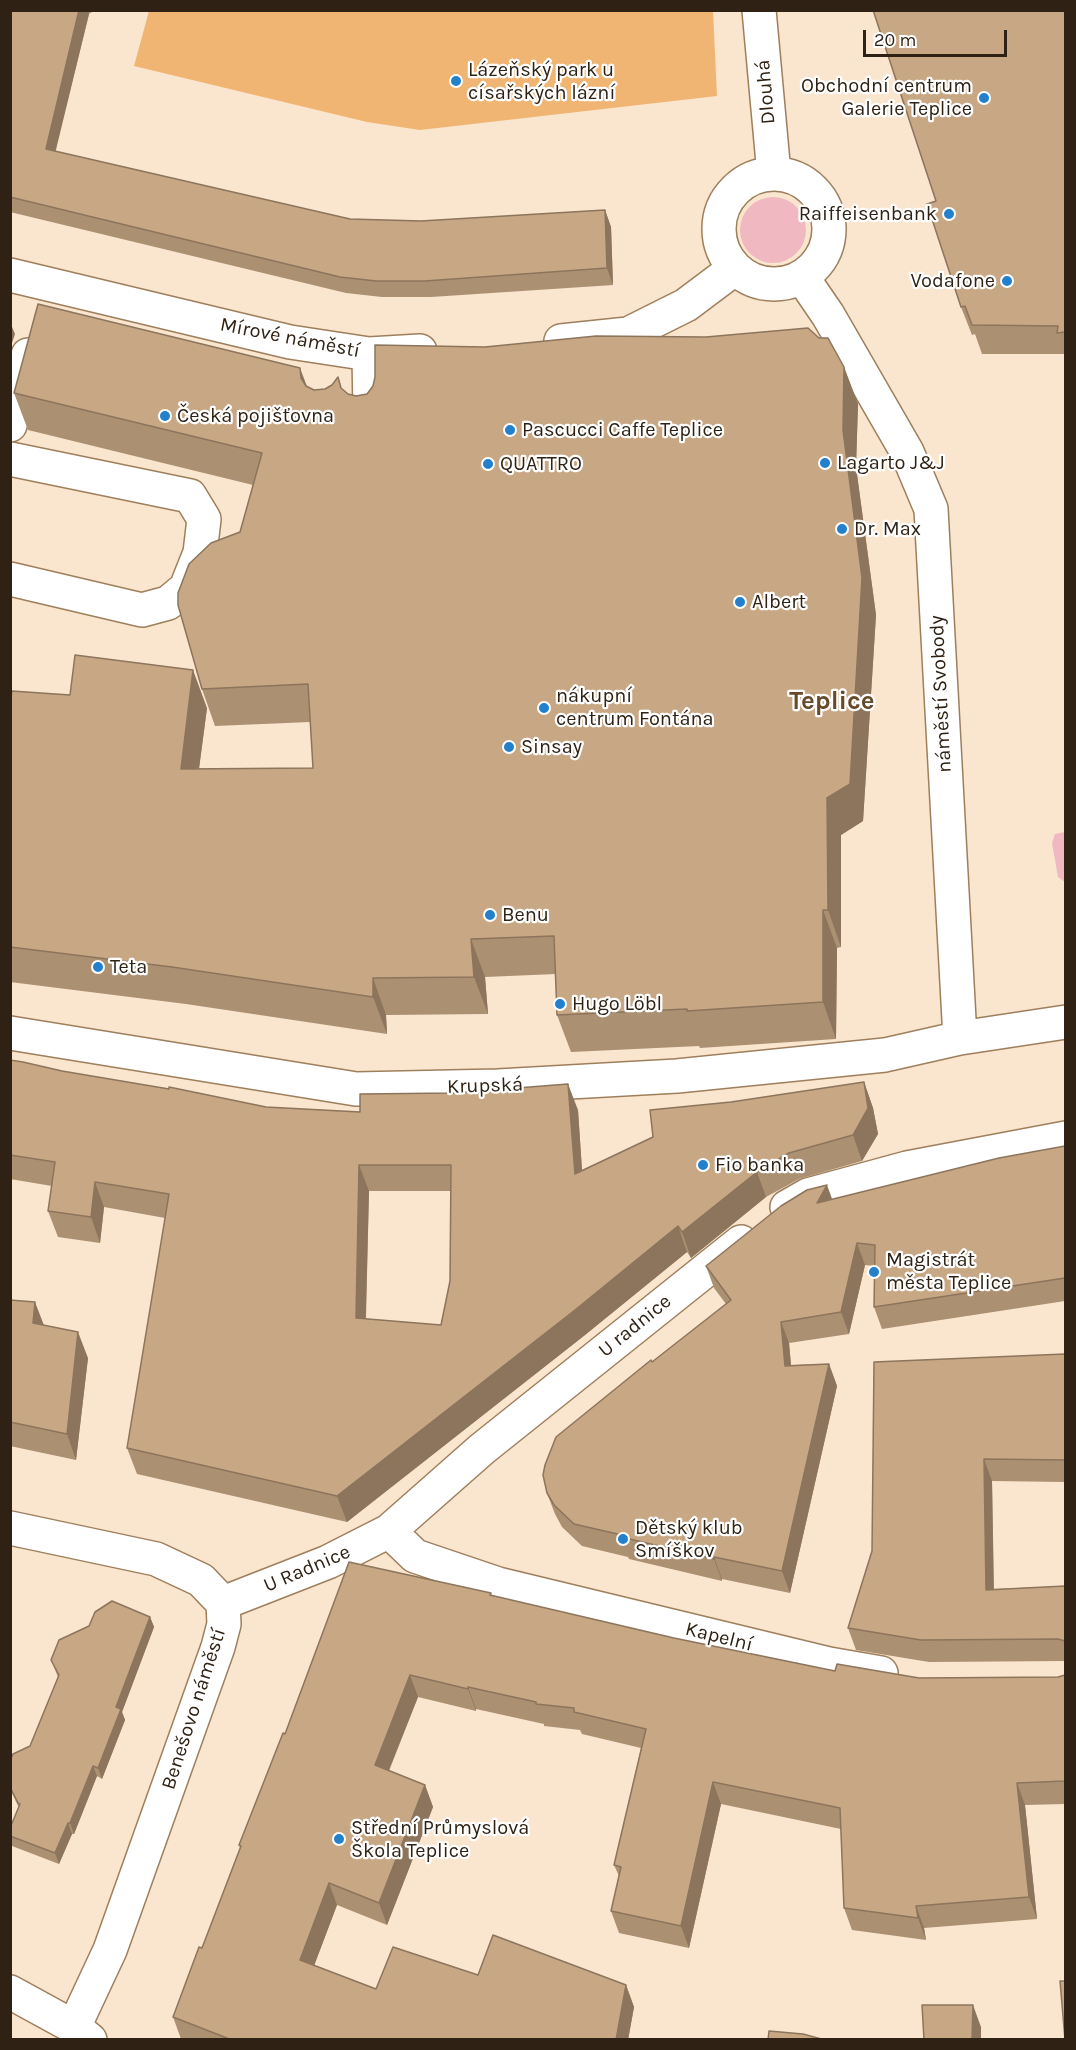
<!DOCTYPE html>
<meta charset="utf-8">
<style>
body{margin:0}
#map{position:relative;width:1076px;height:2050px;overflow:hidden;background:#fae5cf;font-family:Karla,sans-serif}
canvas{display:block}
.frame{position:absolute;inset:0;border:12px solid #2f2214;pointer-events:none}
.scale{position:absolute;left:863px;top:30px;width:144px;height:27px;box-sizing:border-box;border:3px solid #2f2214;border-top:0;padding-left:8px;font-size:18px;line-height:21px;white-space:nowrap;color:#2f2214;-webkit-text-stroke:4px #fff;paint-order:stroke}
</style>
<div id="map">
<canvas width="1076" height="2050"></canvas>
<div class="frame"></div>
<div class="scale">20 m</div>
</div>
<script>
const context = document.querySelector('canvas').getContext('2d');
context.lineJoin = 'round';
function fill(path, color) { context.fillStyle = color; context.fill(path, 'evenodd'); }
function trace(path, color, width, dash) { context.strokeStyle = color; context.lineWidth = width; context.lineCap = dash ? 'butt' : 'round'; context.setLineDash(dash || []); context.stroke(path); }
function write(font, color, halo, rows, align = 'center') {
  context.font = font + ' Karla,sans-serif'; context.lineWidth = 4.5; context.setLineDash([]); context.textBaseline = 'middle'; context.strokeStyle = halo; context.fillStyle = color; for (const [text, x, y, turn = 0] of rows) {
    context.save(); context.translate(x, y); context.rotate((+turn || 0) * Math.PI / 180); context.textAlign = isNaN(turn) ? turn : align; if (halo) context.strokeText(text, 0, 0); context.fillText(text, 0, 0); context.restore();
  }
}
fill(new Path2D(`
 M149,11h564l4,85 -297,34 -53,-8 -233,-56z`), '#f0b573');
fill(new Path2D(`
 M740 230a33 33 0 1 1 66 0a33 33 0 1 1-66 0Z
 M1065,832h1l-1,50 -7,-5 -6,-34 3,-9z`), '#f0b8c1');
const minor = new Path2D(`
 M759,10l15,164
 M719 229a55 55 0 1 1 110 0a55 55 0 1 1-110 0Z
 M10,275l280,67 79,12 51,-3
 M802,277l26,38 79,137 24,57 29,529
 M561,341l67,-7 58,-29 48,-36
 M369,354l1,61
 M10,425l18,-70
 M10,459l180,37 14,23 -4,34 -14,35 -18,15 -26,7 -132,-31
 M10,1033l346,56 142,-3 179,-10 208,-21 75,-17 106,-16
 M787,1207l21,-12 99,-27 159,-30
 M10,1528l146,31 45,21 22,23 1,21 -6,23 -108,303 -36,77
 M389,1531l26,25 83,28 331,80 52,9
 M223,1603l105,-41 61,-31 93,-82 259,-207
 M10,1992l64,35 16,13`);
trace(minor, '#9e7f5c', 36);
trace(minor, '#fff', 33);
fill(new Path2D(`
 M10,10h85l-6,4 -34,137 295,68 71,2 184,-11 6,17 2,58 -182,12h-49l-36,-4 -336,-81z
 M1065,10v346v-2h-83l-7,-20 -3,1 -11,-28 -25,-106z
 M844,367l14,37 -2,63 20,148 -13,206 -22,14v112l-4,1 -1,91 -136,9 -1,-2 -128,6 -14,-37 -1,-41 -71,3 3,37 -102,1 1,19 -201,-30 -176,-22v-281l197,7 -8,61 114,-1 -3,-46 -95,4 -13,-37 38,-157 13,-47 -225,-55 -14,-37 293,-7 7,4 28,-1 6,5 8,2z
 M10,1060l52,11 204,36 94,5 218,-2 4,60 149,-68 133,-20 9,26 5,26 -16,27 -63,18 -33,18 -75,61 -4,-6 -102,83 -238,187 -210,-48 -10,-26 38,-230 -61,-11 -4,36 -42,-6 -10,-26 4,-25 -42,-7zM369,1191h82l-1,90 -9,44 -75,-6z
 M1065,1146v155l-183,28 -8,-22v-41l-9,-1 -16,69 -60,9 2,22 38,-1 8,22 -47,207 -68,-14v2l-93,-22 -1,-2 -46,-11 -20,-19 -7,-13 -8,-21 105,-131 74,-58 -12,-16 -8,-22 126,-67z
 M10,1300l78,58 -12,102 -66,-14z
 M1065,1354v128l-73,-1 2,108 71,-3v75l-136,1 -73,-12 -8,-22z
 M491,1593l1,3 182,42 161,33 84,7 139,-1 7,-2v129l-40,1 12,114 -113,9 2,12 -74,-10 -8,-22 -3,-79 -120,-25 -32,144 -70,-15 -8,-22 8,-35 -5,-11 27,-117 -59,-14 -2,-4 -36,-4v-2l-68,-15v2l-58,-14 -29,74 36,14 8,22 -46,118 -50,-20 -23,60 62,24 102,-14 148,10 8,22 -6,33h-445l-2,-1 -8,-22 29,-69 38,-100 -1,-3 46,-111z
 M150,1617l4,10 -32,85 3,8 -23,59 -5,-3 -23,58h-2l-13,30 -47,-18 -2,-3v-15l9,-20 -9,-19v-28l20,-15 28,-69 -7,-17z`), '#ac9072');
fill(new Path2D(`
 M79,10h9l1,4 -37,152 -6,-17z
 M605,210l6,17 2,58 -6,-17z
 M10,322l5,12 -5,15z
 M844,367l14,37 -2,63 20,148 -13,206 -22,14v112l-13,-37 -1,-112z
 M300,368l14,37 -13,-27z
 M193,670l14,38 -13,98 -13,-37z
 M823,910l14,38 -1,91 -13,-37z
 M471,939l14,38 3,37 -14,-37z
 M373,978l13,37 1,19 -14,-37z
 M864,1082l9,26 5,26 -16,27 -9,-26z
 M568,1084l10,26 6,90 -9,-26z
 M359,1165l10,26 -4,153 -9,-26z
 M757,1172l9,25 -75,61 -9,-26z
 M95,1182l9,25 -4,36 -9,-26z
 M827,1185l8,22 -18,-4z
 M678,1226l9,26 -102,83 -238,187 -10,-26z
 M857,1243l8,22 -16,69 -8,-22z
 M35,1302l10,26 -12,-5z
 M781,1322l8,21 4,45 -8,-22z
 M78,1332l10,26 -12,102 -9,-26z
 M829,1364l8,22 -47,207 -8,-22z
 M984,1459l8,22 2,131 -8,-22z
 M714,1557l8,22v2l-8,-22z
 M150,1617l4,10 -32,85 3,8 -23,59 -4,-11 18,-61z
 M410,1675l8,22 -36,90 -7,-22z
 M468,1687l8,22v2l-8,-22z
 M93,1766l4,10 -23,58 -4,-11z
 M713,1782l8,22 -32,144 -8,-22z
 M1017,1783l8,22 12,114 -8,-22z
 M425,1785l8,22 -46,118 -8,-22z
 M68,1823l4,11 -13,30 -4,-11z
 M329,1883l8,22 -29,77 -8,-22z
 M916,1906l8,22 2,12 -8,-22z
 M626,1985l8,22 -6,33h-12z
 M973,2005l8,22v13h-9z`), '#8c755c');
const building = new Path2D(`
 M10,10h69l-33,139 304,70 71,2 184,-11 2,58 -182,13h-49l-36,-4 -330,-80z
 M873,10h192v322l-8,1 1,-7 -86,-1 -7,-19 -4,1 -34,-103 9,-3z
 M38,304l262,64 1,10 5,8 8,4 11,-1 7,-4 6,-8 3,11 7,6 8,2 11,-2 6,-8 2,-9v-32l110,2 111,-11 110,1 102,-9 11,10h9l16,29 -1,63 19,148 -12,206 -23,14 1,112h-5v92l-136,9v-2l-130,6 -3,-79 -83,3 3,38 -101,1v19l-201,-30 -162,-20v-246l2,-10 58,4 5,-40 118,15 -12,99 132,-1 -5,-84 -106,5 -24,-84v-12l11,-29 22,-21 29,-11 22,-79 -248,-60z
 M10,1060l13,2 39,9 107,18v-2l97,20 94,5v-18l93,-1 115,-9 7,90 78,-37 -3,-27 81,-8 133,-20 4,26 -15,27 -64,18 -32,19 -75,60 -4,-6 -103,84 -238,186 -210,-48 42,-254 -74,-12 -4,35 -43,-6 7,-49 -45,-7zM359,1165h92l-1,116 -9,44 -85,-7z
 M1065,1146v132l-191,29 1,-62 -18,-2 -16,69 -60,10 4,44 44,-2 -47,207 -68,-14v2l-93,-22 1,-2 -48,-11 -20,-19 -7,-12 -4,-18 2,-10 11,-28 95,-77 1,2 79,-62 -25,-34 75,-60 26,-16 20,-5 -10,18 182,-45z
 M10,1300l25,2 -2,21 45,9 -11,102 -57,-12z
 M1065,1354v106l-81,-1 2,131 79,-4v55l-7,-2 -137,1 -73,-12 24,-77 2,-189z
 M349,1562l142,31 -1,2 184,43 161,33 2,-7 82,14 139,-1 7,-2v106l-48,2 12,114 -113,9 2,12 -74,-10 -4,-100 -127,-26 -32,144 -70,-15 10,-44 -7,-2 32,-136 -72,-17v-4l-38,-4v-2l-68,-15v2l-58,-14 -35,90 50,20 -46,118 -50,-20 -29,77 76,29 17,-42 85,28 15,-40 133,50 -10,55h-384l-59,-23 26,-70 3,1 39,-102 -2,-1 44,-112 2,1z
 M112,1601l38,16 -34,90 5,2 -23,59 -5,-2 -23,57h-2l-13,30 -45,-17v-8l10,-24 -2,-1 -8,-16v-26l3,-7 17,-8 29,-71 -8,-15 8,-20 30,-14 6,-14z
 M1060,1981h5v59z
 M922,2005h51l-1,35h-48z
 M769,2031l34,3 22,6h-57z`);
fill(building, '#c8a784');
trace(building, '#8c755c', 1.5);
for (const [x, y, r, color] of [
 [456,81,6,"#2280cd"],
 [984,98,6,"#2280cd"],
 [949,214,6,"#2280cd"],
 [1007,281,6,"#2280cd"],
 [165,416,6,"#2280cd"],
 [510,430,6,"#2280cd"],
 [825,463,6,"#2280cd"],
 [488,464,6,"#2280cd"],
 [842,529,6,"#2280cd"],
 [740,602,6,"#2280cd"],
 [544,708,6,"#2280cd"],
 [509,747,6,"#2280cd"],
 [490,915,6,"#2280cd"],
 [98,967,6,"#2280cd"],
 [560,1004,6,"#2280cd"],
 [703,1165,6,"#2280cd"],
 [874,1272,6,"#2280cd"],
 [623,1539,6,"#2280cd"],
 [339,1839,6,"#2280cd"]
]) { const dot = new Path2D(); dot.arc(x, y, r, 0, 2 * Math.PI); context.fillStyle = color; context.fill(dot); trace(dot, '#fff', 2); }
write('20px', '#2f2214', '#fff', [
 ["Lázeňský park u",468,70],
 ["císařských lázní",468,93],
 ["Obchodní centrum",972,86,"right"],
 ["Galerie Teplice",972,109,"right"],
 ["Raiffeisenbank",937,214,"right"],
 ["Vodafone",995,281,"right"],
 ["Česká pojišťovna",177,416],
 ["Pascucci Caffe Teplice",522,430],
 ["Lagarto J&J",837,463],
 ["QUATTRO",500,464],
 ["Dr. Max",854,529],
 ["Albert",752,602],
 ["nákupní",556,696],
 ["centrum Fontána",556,719],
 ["Sinsay",521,747],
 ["Benu",502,915],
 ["Teta",110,967],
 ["Hugo Löbl",572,1004],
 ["Fio banka",715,1165],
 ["Magistrát",886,1260],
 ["města Teplice",886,1283],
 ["Dětský klub",635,1528],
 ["Smíškov",635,1551],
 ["Střední Průmyslová",351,1828],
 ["Škola Teplice",351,1851]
], 'left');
write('20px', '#2f2214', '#fff', [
 ["Dlouhá",766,92,-95],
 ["Mírové náměstí",290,338,11],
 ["náměstí Svobody",941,694,-93],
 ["Krupská",485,1086,-2],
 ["U radnice",635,1326,-39],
 ["U Radnice",307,1569,-23],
 ["Kapelní",719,1637,14],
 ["Benešovo náměstí",194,1709,-72]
]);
write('bold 26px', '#674a29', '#fff', [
 ["Teplice",832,702]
]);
</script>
